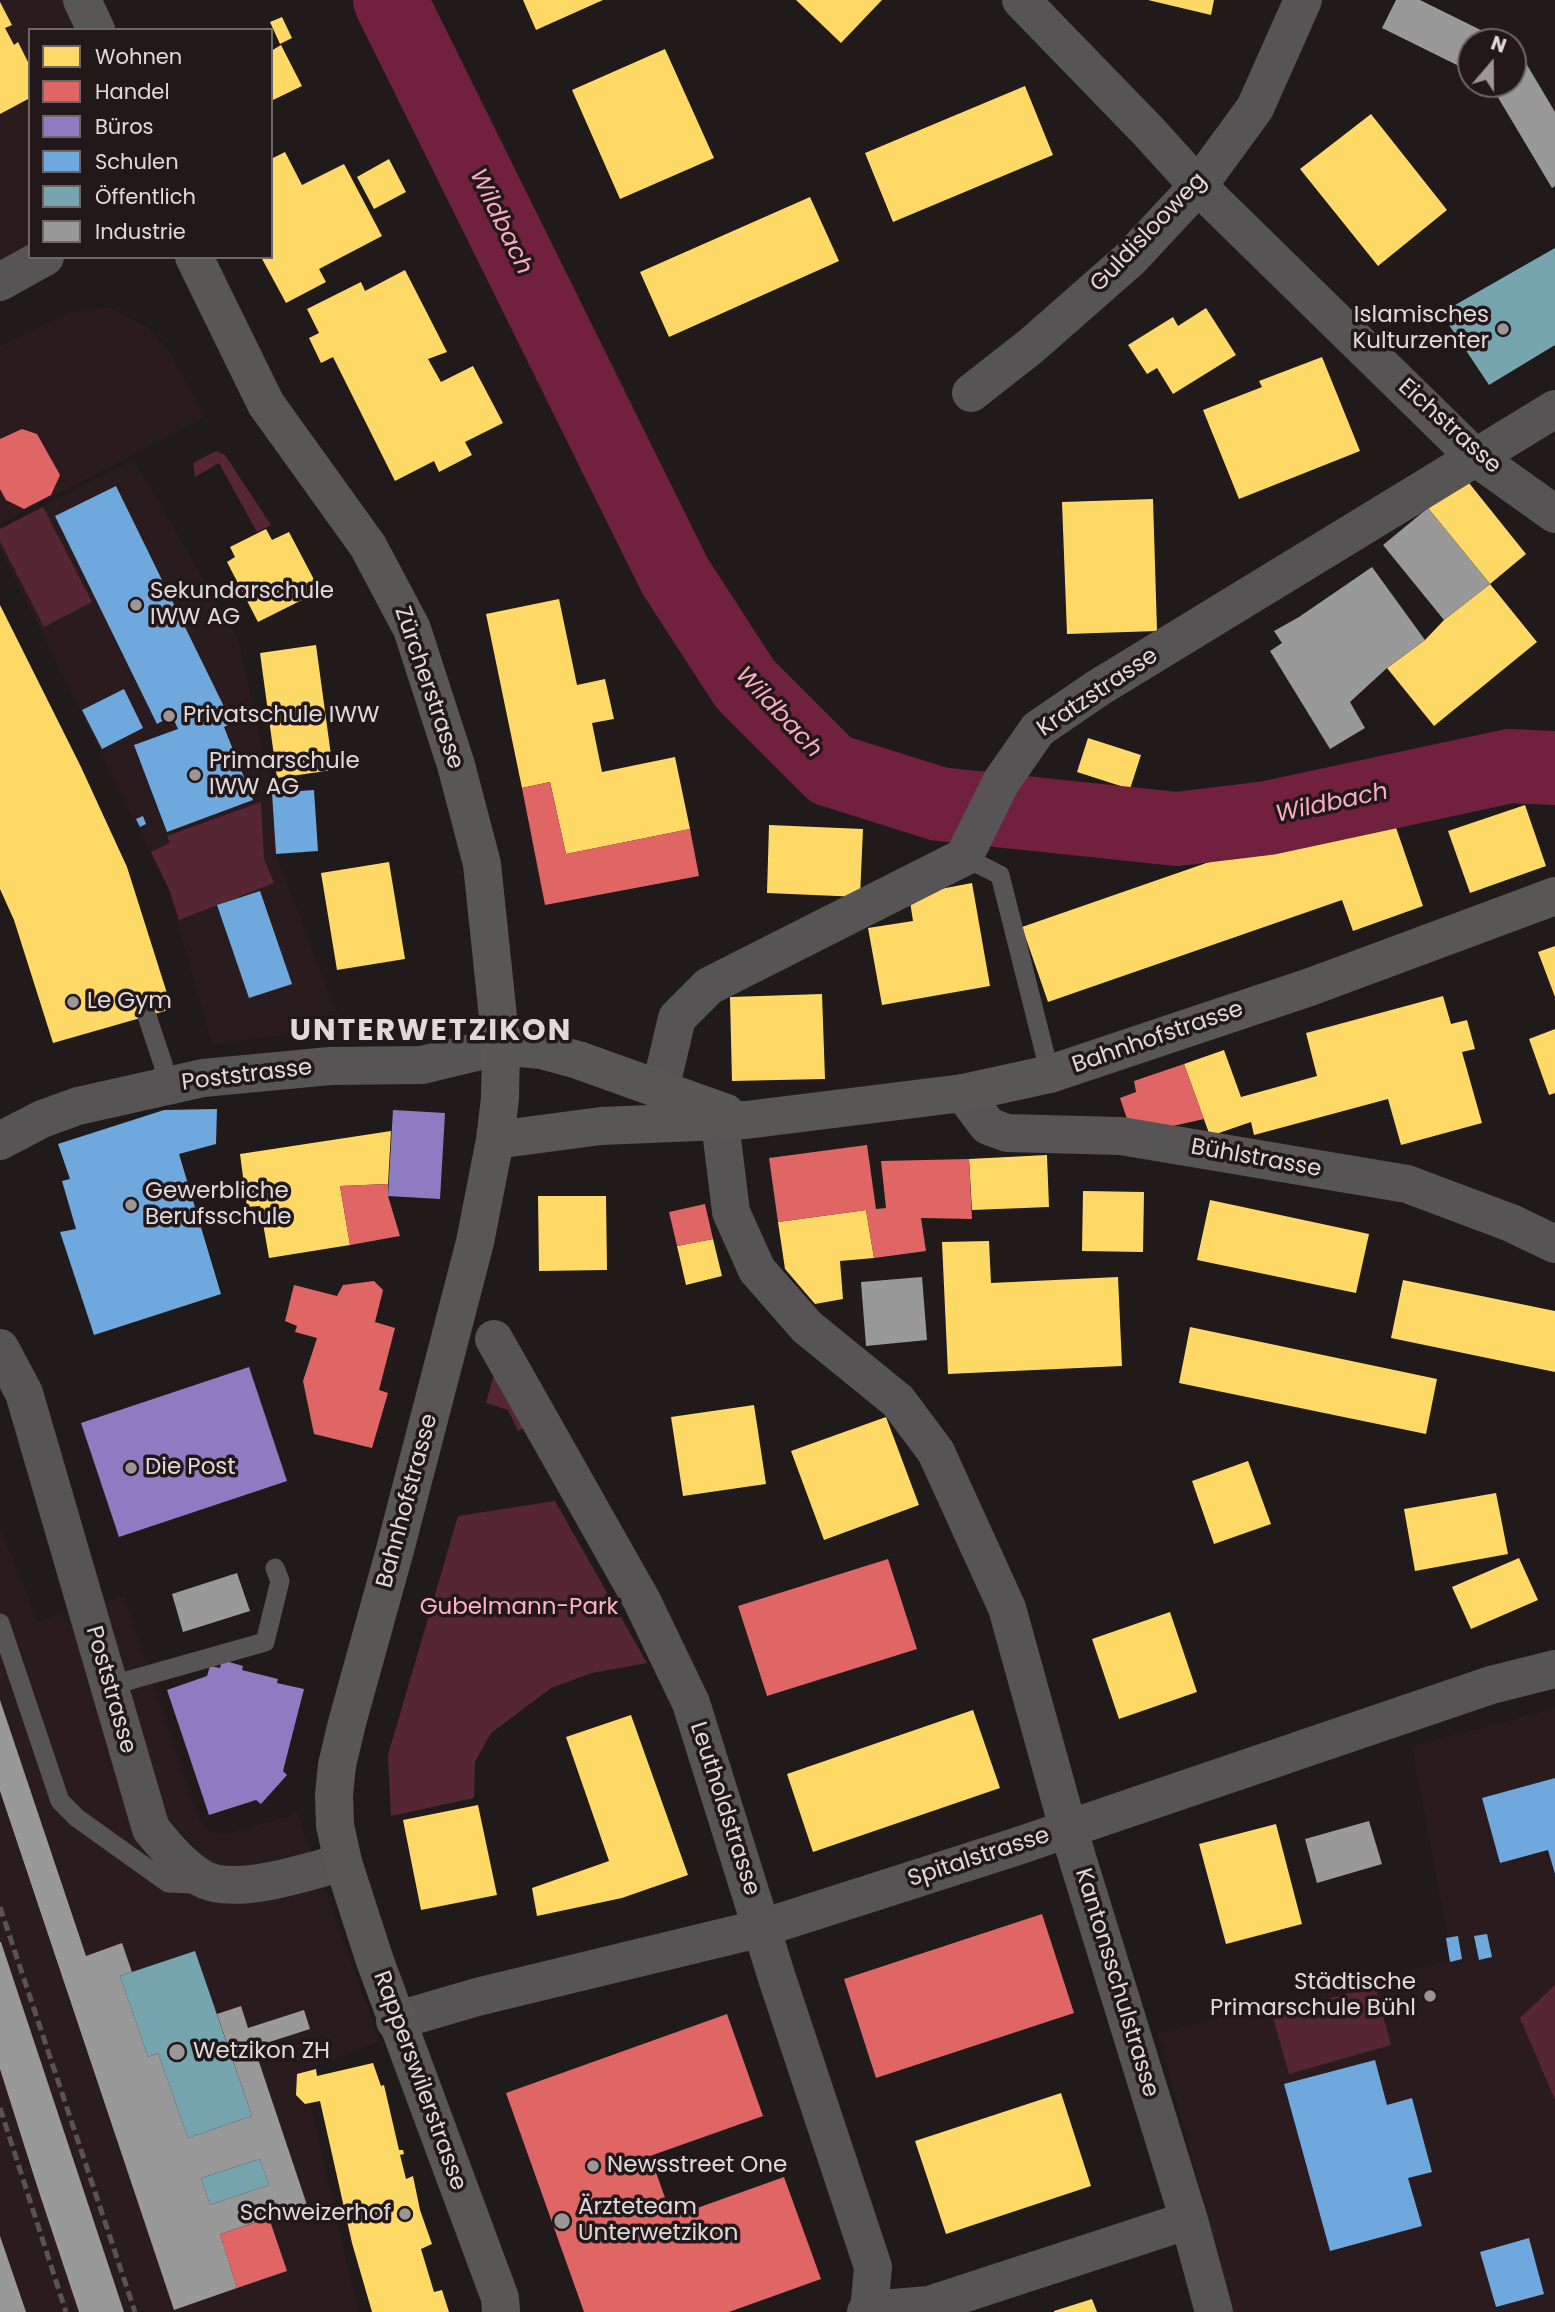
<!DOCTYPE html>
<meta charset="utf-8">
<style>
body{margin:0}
#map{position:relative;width:1555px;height:2312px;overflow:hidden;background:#201a1b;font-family:Poppins,sans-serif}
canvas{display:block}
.legend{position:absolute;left:28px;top:28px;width:245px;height:231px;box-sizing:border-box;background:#22181a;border:2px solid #6e6567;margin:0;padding:9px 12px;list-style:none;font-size:21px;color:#e0d9da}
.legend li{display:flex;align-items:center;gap:14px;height:35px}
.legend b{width:35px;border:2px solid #6e6567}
.north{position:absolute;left:1457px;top:28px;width:70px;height:70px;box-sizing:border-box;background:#22181a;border:2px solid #6e6567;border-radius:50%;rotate:20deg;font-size:19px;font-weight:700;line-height:28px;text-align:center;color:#e0d9da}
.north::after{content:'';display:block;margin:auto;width:24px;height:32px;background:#9d9697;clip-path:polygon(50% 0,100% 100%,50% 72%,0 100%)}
</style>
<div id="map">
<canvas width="1555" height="2312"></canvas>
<ul class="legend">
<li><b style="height:19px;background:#ffd966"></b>Wohnen</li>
<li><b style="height:19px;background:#e06666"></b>Handel</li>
<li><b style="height:19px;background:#8e7cc3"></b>Büros</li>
<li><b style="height:19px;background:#6fa8dc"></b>Schulen</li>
<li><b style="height:19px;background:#76a5af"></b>Öffentlich</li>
<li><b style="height:19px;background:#999"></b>Industrie</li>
</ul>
<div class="north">N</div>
</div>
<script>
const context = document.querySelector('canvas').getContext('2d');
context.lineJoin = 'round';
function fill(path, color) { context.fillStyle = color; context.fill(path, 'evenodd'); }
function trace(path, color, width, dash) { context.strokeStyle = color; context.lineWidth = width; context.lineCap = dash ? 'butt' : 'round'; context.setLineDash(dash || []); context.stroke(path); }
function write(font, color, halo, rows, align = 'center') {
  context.font = font + ' Poppins,sans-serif'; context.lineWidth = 7; context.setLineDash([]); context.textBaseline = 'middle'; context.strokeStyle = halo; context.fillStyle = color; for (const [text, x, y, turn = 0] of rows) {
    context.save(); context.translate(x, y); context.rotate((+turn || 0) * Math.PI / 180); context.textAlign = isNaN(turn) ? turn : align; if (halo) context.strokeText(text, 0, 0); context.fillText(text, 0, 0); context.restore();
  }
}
fill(new Path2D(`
 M0,0h82l14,30h-66v227l-30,25z
 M109,308l37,18 21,22 38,69 -205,107v-178l71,-34z
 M134,460l104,178 34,155 4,61 66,173 -130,17 -44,-155 -168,-340v-21z
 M0,1528l38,94 86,-26 74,222 13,15h20l66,-20 83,229 -77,29 55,241h-358z
 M1555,1708v604h-321l-76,-279 294,-73 -40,-214z`), '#2a1b1e');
fill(new Path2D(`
 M216,451l9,4 46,70 -14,7 -38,-69 -24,14 -2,-14z
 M43,507l49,95 -48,25 -44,-86v-12z
 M261,802l3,57 10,24 -95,37 -10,-31 -18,-37 19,-9 -3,-7z
 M497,1363l31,63 -10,5 -10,-21 -22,-7z
 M555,1501l92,162 -55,10 -41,15 -60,45 -16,29 -1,36 -83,18 -3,-61 70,-239z
 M1555,1985v115l-35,-82z
 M1375,1986l16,59 -102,29 -17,-60z`), '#562634');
fill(new Path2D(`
 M523,0h80l-67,30z
 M796,0h86l-41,43z
 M1148,0h66l-3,15z
 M0,2l12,23 -7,3 9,17 4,-3 12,24v32l-30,16z
 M282,17l10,21 -12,6 -10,-22z
 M281,45l21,41 -31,15v-50z
 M665,49l49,109 -94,41 -48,-109z
 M1025,86l28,69 -160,67 -28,-69z
 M1371,114l76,96 -69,56 -78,-97z
 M285,152l17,33 42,-21 38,72 -63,33 7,13 -40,21 -25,-46h10v-98z
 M389,159l17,33 -32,17 -17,-32z
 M810,197l29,64 -170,76 -29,-65z
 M405,270l42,82 -19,7 13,23 32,-16 30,57 -38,19 7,13 -33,17 -5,-11 -39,20 -62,-124 -12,6 -12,-25 10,-5 -12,-24 54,-27 4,9z
 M1206,308l30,47 -63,39 -16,-26 -10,6 -19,-29 45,-28 5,9z
 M1322,357l38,94 -121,48 -36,-89 59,-23 -3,-6z
 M1465,478l61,76 -36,30 -62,-76z
 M1153,499l4,132 -90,3 -5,-132z
 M266,529l6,11 17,-8 31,59 -62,31 -31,-60 8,-5 -5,-10z
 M1490,584l47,58 -103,84 -47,-58 38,-28 19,-20z
 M559,599l18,86 28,-6 9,40 -22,4 10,49 73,-15 15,72 -124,25 -16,-72 -28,6 -36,-174z
 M0,605l81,162 46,100 45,142 -119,34 -39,-123 -14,-31z
 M316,645l17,125 -56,8 -17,-125z
 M1088,738l53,17 -11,34 -53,-17z
 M1525,805l21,61 -76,27 -22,-62z
 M1392,816l31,90 -70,25 -11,-31 -294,102 -26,-75 265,-92 2,7 36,-12 3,8z
 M769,825l94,4 -3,68 -93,-4z
 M389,862l16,97 -68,11 -16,-97z
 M972,883l18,103 -108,19 -14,-77 45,-7 -4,-26z
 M1555,946v51l-17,-45z
 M822,994l3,85 -93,2 -2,-84z
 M1443,996l8,28 16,-4 8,29 -13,3 20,71 -81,22 -13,-46 -134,36 -3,-13 -41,14 -26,-72 40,-14 17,47 76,-21 -11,-43z
 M1555,1029v64l-6,2 -20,-56z
 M391,1131l-3,53 -48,2 10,59 -81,13 -9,-52 -13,1 -7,-53z
 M1047,1155l2,52 -77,3 -3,-51z
 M1083,1191l61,1 -1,60 -61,-1z
 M538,1196h68l1,74 -68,1z
 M1210,1200l159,34 -13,59 -159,-33z
 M866,1210l8,48 -34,3 3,38 -28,5 -30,-35 -7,-47z
 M713,1239l9,37 -36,9 -9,-39z
 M989,1241l2,42 127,-6 4,89 -174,8 -6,-132z
 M1403,1280l152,31v61l-164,-34z
 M1190,1327l247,52 -11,55 -247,-51z
 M754,1405l12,79 -83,12 -12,-79z
 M886,1417l33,88 -95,35 -33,-89z
 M1248,1461l23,63 -57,20 -22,-63z
 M1496,1493l12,61 -93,17 -11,-62z
 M1519,1558l19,42 -67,29 -19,-42z
 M1170,1612l27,80 -78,27 -27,-80z
 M973,1710l27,78 -187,64 -26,-78z
 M631,1715l57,160 -66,23 -85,18 -5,-28 77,-27 -43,-124z
 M478,1805l19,90 -76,15 -18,-90z
 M1276,1824l26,100 -76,20 -27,-100z
 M373,2063l8,23 3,-1 15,65h4l1,4 -4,1 6,24 7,-3 7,34 12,34 -11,5 13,43 8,-2 7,22h-77l-20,-69 -32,-142 -15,3 -9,-9 1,-21 19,-5 1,7z
 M1061,2093l30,93 -145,48 -31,-93z
 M1092,2299l5,13h-43v-1z`), '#ffd966');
fill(new Path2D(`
 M22,429l15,5 23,41 -9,20 -27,14 -18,-9 -6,-11v-50z
 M550,782l16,72 124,-25 9,47 -154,29 -23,-117z
 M1184,1064l20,55 -49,11 -25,-2 -10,-30 16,-6 -2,-11z
 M867,1145l9,64 10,-1 -5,-47 88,-2 3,60 -51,-1 5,33 -52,7 -8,-48 -88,12 -9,-64z
 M388,1184v12l12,40 -50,9 -10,-59z
 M705,1204l8,35 -36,7 -8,-34z
 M374,1281l9,9 -8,32 20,6 -16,62 9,3 -16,55 -58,-14 -11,-53 14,-43 -22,-6 2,-6 -12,-5 9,-36 43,11 6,-11z
 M888,1559l29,90 -150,47 -29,-90z
 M1042,1914l32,99 -198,65 -32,-99z
 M727,2014l36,102 -113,40 22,61 112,-40 37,102 -92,33h-145l-78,-219z
 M269,2218l18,53 -50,17 -17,-54z`), '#e06666');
fill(new Path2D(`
 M393,1110l52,3 -5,86 -52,-3z
 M249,1367l38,114 -168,56 -38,-114z
 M222,1660l21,6 -1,4 36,9 -1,4 27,6 -21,82 4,4 -26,29 -5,-4 -47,15 -42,-125 40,-14 3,-10 10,2z`), '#8e7cc3');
fill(new Path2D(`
 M116,486l116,237 -8,4 29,73 -86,32 -33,-87 44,-16 -6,-13 -15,8 -102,-208z
 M124,689l19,39 -41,21 -20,-39z
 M314,790l4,61 -42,3 -4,-61z
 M143,816l3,8 -6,3 -4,-8z
 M260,891l32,93 -43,14 -32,-93z
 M217,1109l-1,35 -37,10 42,140 -127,41 -34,-103 16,-3 -14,-48 8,-2 -12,-35 106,-34z
 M1555,1778v96l-7,-24 -48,13 -18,-65z
 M1487,1934l5,23 -13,3 -5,-24z
 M1458,1936l4,23 -12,3 -4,-24z
 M1375,2060l12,45 25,-7 20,74 -24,6 14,48 -92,25 -46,-167z
 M1529,2238l15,56 -48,13 -16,-55z`), '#6fa8dc');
fill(new Path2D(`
 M1555,248v97l-66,40 -48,-72z
 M195,1951l57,165 -64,22 -30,-85 -10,4 -28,-81z
 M260,2159l9,26 -59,20 -9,-27z`), '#76a5af');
fill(new Path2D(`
 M1396,0h24l85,42h-34v30l-89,-44z
 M1513,46l4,2 38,64v74l-3,2 -62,-104h23z
 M1428,508l62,76 -46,36 -61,-75z
 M1372,567l53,73 -38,28 -37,34 15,26 -35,21 -60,-98 12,-8 -8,-12 25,-14z
 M922,1277l5,63 -61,6 -5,-64z
 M237,1573l13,38 -67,21 -11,-38z
 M0,1700l86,256 36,-13 10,29 -12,4 28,81 10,-4 30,85 64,-22 -35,-102 24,-8 7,22 56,-18 6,19 -56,18 53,158 -87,29 17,54 -63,22 -174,-519zM260,2159l9,26 -59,20 -9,-27z
 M1369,1821l13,43 -65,19 -12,-44z
 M0,1942h1l123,370h-45l-41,-123 -38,-120z
 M0,2236l26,76h-26z`), '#999');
trace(new Path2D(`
 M390,0l285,576 70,108 86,86 108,34 238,25 91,-11 242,-52 45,2`), '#71203e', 74);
trace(new Path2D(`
 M964,857l36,18 50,199
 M147,1016l16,48 4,21
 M0,1623l60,178 17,17 91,65 24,1 8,-3
 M109,1686l156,-44 15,-61 -5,-13`), '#565454', 19);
trace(new Path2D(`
 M1021,0l128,132 49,54 277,271 80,57
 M0,282l45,-25
 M971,393l60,-47 99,-87 68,-73 57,-78 48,-108
 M660,1090l17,-72 32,-32 255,-129 37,-75 37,-53 60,-41 457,-279
 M963,1093l25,33 19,7 114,3 286,48 104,39 44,21
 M720,1122l11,90 26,58 50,57 91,74 38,51 71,156 61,220 121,392 25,92
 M0,1141l42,-22 36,-13 125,-28 127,-12 92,-1 79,-19
 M494,1339l148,262 49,102 86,275 96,289 -4,43
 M0,1348l24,45 127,436c15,18 29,36 50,49 32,19 107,-6 142,-16
 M866,2312l3,-2 60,-5 260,-85`), '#565454', 38);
trace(new Path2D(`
 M395,2021l82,-24 285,-69 253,-81 476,-162 64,-16`), '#565454', 38);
trace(new Path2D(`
 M82,0l14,30
 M194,257l72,147 102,142 44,83 44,136 26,99 19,182 -1,52 -5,42 -20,102 -80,308 -48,173 -10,42 -3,30 1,30 8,37 32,99 125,337 1,14
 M501,1046l40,4 37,10 148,53
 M495,1140l106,-14 145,-6 217,-27 87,-19 260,-87 245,-91`), '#595656', 38);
trace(new Path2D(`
 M0,1907l135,405
 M0,2108l66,204`), '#575455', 5, [10, 5]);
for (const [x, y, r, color] of [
 [1503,329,7,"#9d9697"],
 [136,605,7,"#9d9697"],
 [169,716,7,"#9d9697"],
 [195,775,7,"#9d9697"],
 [73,1002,7,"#9d9697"],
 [131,1205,7,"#9d9697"],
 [131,1468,7,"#9d9697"],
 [1430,1996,7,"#9d9697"],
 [177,2052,9,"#9d9697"],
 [593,2166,7,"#9d9697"],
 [405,2214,7,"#9d9697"],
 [562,2221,9,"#9d9697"]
]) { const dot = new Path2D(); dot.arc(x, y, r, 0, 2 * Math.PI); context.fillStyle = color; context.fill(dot); trace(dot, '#22181a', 2.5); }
write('23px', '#e0d9da', '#22181a', [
 ["Guldislooweg",1149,233,-46],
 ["Eichstrasse",1449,427,42],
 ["Zürcherstrasse",428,688,71],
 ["Kratzstrasse",1098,693,-34],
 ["Bahnhofstrasse",1158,1038,-19],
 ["Poststrasse",247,1076,-7],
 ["Bühlstrasse",1256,1159,10],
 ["Bahnhofstrasse",408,1501,-75],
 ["Poststrasse",110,1690,74],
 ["Leutholdstrasse",724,1809,72],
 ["Spitalstrasse",979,1858,-18],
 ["Kantonsschulstrasse",1116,1983,73],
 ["Rapperswilerstrasse",419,2081,70]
]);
write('23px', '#e0d9da', '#22181a', [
 ["Islamisches",1489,316,"right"],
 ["Kulturzenter",1489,342,"right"],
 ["Sekundarschule",150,592],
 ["IWW AG",150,618],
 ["Privatschule IWW",183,716],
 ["Primarschule",209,762],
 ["IWW AG",209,788],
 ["Le Gym",87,1002],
 ["Gewerbliche",145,1192],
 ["Berufsschule",145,1218],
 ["Die Post",145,1468],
 ["Städtische",1416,1983,"right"],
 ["Primarschule Bühl",1416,2009,"right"],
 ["Wetzikon ZH",193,2052],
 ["Newsstreet One",607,2166],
 ["Ärzteteam",578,2208],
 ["Unterwetzikon",578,2234],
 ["Schweizerhof",391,2214,"right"]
], 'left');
write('23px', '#feb2c5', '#22181a', [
 ["Gubelmann-Park",519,1608]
]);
write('italic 24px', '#f8acbf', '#22181a', [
 ["Wildbach",500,222,64],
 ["Wildbach",778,713,47],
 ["Wildbach",1332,804,-12]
]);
context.letterSpacing = '2px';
write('bold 30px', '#e0d9da', '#22181a', [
 ["UNTERWETZIKON",431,1032]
]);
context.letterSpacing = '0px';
</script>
